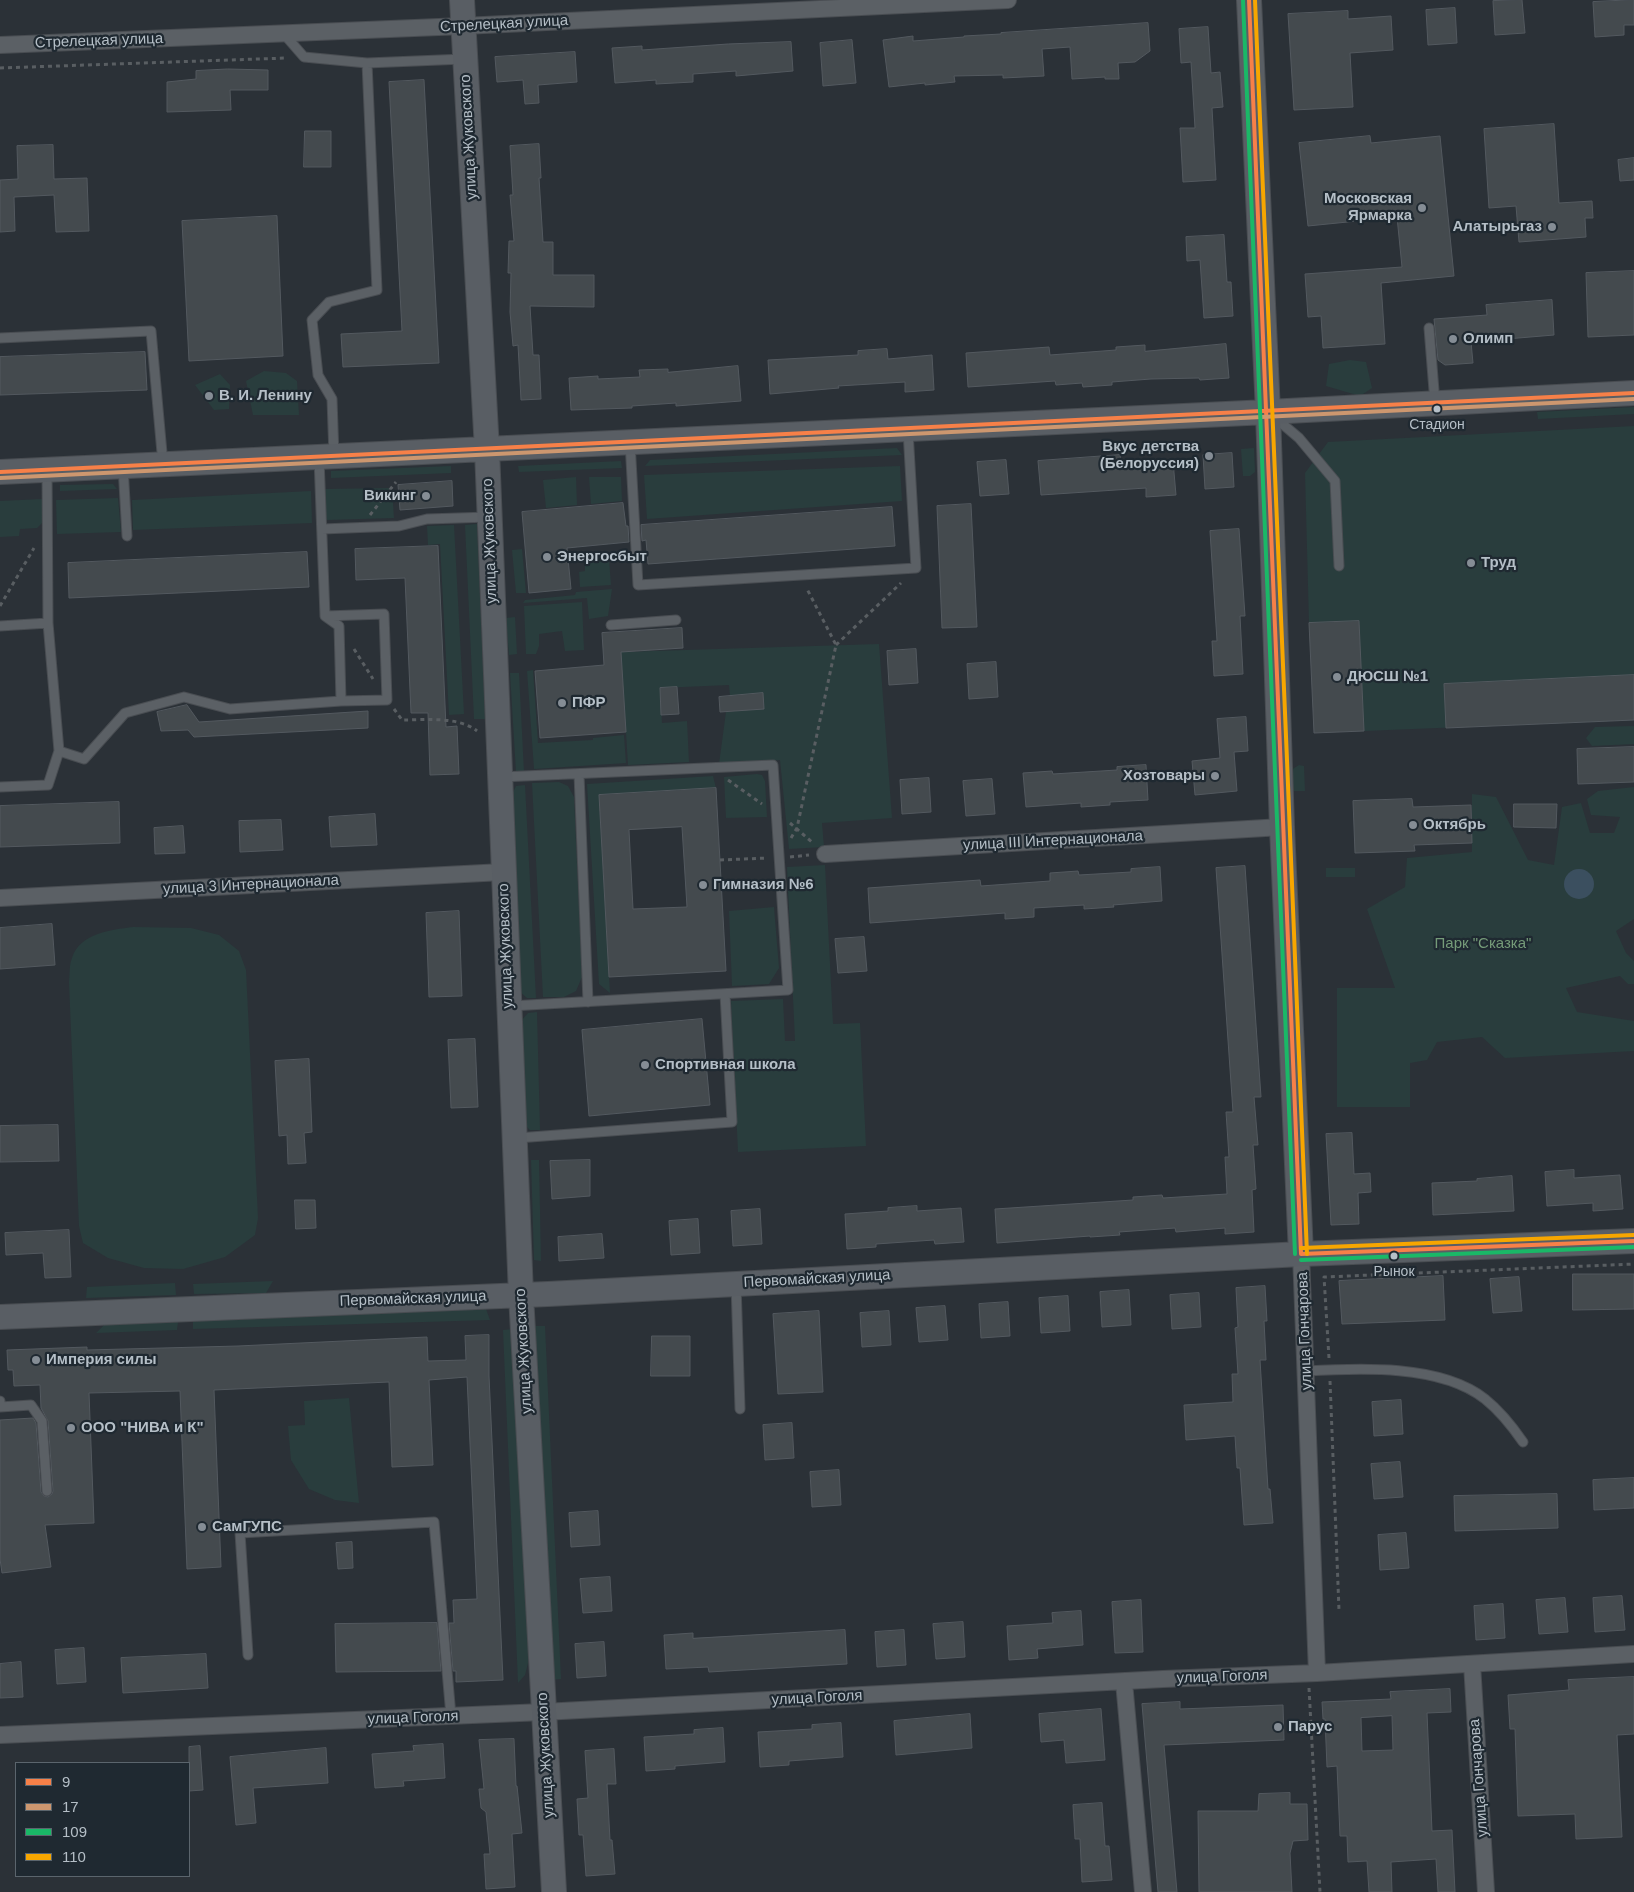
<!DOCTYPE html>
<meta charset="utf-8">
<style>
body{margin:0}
#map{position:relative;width:1634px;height:1892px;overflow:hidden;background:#2b3137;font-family:Helvetica,sans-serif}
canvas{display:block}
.legend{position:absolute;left:15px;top:1762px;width:175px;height:115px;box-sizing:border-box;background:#1f2931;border:1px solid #5b656d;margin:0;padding:6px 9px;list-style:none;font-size:15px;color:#b5bfc7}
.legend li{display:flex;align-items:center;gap:10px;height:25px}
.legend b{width:25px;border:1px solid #5b656d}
</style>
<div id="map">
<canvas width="1634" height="1892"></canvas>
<ul class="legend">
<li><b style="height:6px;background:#f78048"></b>9</li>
<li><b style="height:6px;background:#cd976f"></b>17</li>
<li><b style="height:6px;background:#1ab867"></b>109</li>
<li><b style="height:6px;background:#f7a600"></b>110</li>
</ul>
</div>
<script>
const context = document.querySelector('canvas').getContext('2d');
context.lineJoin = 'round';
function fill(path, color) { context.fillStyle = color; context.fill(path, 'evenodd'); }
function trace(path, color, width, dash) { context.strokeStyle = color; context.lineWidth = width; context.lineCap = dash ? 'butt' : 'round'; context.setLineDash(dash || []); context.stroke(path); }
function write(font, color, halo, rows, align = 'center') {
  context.font = font + ' Helvetica,sans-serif'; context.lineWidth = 4.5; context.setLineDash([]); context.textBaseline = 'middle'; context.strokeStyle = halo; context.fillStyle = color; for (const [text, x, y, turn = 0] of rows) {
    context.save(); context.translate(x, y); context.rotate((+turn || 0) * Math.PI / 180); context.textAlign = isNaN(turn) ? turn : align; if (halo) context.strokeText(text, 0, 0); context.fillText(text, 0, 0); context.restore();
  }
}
fill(new Path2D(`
 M1350,360l16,2 6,26 -12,8 -34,-10 3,-22z
 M264,371l22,2 11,8 2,34h-46l-7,-34z
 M220,374l10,11 -1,24 -15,1 -19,-25z
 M1634,407v7l-96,5 -1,-7z
 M1634,426v294l-270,11 -5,-109 -50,1 -4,-150 23,-31z
 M897,448l5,7 -257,11 5,-6z
 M1254,448l1,24 -5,4h-7l-2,-27z
 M621,461l1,7 -103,4 -1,-6z
 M451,466v7l-120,5v-7z
 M900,466l2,35 -255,18 -3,-44z
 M576,477l1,28 -31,3 -3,-28z
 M589,477h32l1,24 -31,3z
 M113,484l4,5 -57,2v-6z
 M392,488l2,30 -68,2 -2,-31z
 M311,491l1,32 -179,7 -1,-30z
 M118,498l3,34 -64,2 -1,-34z
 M42,499v24l-5,5 -17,1 -1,7 -19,1v-36z
 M477,524l8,195h-11l-9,-194z
 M454,525l10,189 -15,1 -9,-171 -12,1 -1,-19z
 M522,549l4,44h-10l-4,-43z
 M609,559l2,26 -31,2 -1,-15 6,-1v-10z
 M612,589l-4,27 -19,3 -2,-21 -64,5 2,-3 50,-5 1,-3z
 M582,602l2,48 -19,1 -3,-20 -23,3v12l-3,8h-10l-2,-48z
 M515,617l2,37 -8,1 -3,-37z
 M879,644l13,174 -70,5 2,24 -35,2 -9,-89 -61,4 7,-52 38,-4 -1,-14 -33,2 -1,-11 -69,3 2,35 25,-2 2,41 -61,3 -7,-113z
 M533,670l5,73 55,-3v-2l31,-3 2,28 -92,6 -7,-98z
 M510,673h9l5,99h-8z
 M1634,726v18l-42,2 -6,-8 9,-11z
 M1299,765l5,1 1,25h-14v-21z
 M757,774l5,1 3,6 2,36 -41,1 -2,-41z
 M713,776l3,12 -117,7 11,198 -11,-9 -12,-200z
 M559,782l9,4 6,11 8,180 -6,14 -12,6h-21l-11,-214z
 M525,785l11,213h-9l-8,-7 -8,-195 5,-10z
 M1634,787v132l-18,12 10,22 8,8v23h-6l-8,-8 -54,12 11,24 57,9v30l-129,7 -23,-21 -45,5 -10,18 -17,3v44h-73v-119h58l-28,-79 38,-22 2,-29 65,-6v-58l24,3 32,63 26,5 8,-58 19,-4 9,30h24l6,-16 -29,-2 -4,-16 11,-8z
 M825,865l8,159 27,-1 6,123 -128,6 -7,-151 52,-2 2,42h10l-8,-174z
 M1326,868h29v9h-29z
 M774,907l5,61 -10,16 -37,2 -3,-75z
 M133,927l58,1 28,7 20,16 7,19 12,248 -3,17 -30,22 -42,12 -39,-1 -36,-10 -25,-15 -4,-17 -10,-244c1,-8 0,-17 3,-24 8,-25 39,-28 61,-31z
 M537,1012l3,118h-10l-5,-5 -4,-104 7,-8z
 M531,1160h8l2,101 -7,-1z
 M273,1281l-7,12 -72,1 -1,-10z
 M175,1283l1,12 -90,3 1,-11z
 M486,1309l4,11 -297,9v-9z
 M178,1322l-1,8 -81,3 9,-9z
 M535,1326h10l16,353 -10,1z
 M514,1329l16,326 -5,20 -7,8 -15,-353z
 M349,1398l10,105 -24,-3 -26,-11 -18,-29 -3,-34 17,-1 -1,-24z`), '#293d3d');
fill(new Path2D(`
 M1564 884a15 15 0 1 1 30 0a15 15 0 1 1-30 0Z`), '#3b4f5f');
const building = new Path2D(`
 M1522,0l3,33 -30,2 -2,-34z
 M1634,0v25h-10v10l-29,2 -2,-35z
 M1455,8l2,35 -29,2 -2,-35z
 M1348,11v8l43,-3 2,34 -43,3 3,54 -59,3 -6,-96z
 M1148,23l2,28 -15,11 -17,1 1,16h-14v-2l-33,2 -2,-32 -28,2 2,27 -41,2v-3l-49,1 1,6 -30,3v-2l-36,4 -6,-47 30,-4v5l51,-4v-1l37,-2v-1z
 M1208,27l3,46 9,-1 3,35 -11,1 4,72 -33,2 -3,-54h15l-4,-66 -10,1 -2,-34z
 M852,40l4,43 -33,3 -3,-43z
 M791,42l2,29 -57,5v-5l-43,3v8l-37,2v-4l-41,3 -3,-35 30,-2v4l86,-6z
 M575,52l2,30 -39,3 1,18 -14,1 -2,-24 -26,2 -2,-25z
 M228,69l40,1v20h-38l1,20 -64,2v-30l29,-3v-8z
 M424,80l15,283 -96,4 -2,-33 61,-3 -13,-249z
 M1554,124l5,79 33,-2 1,17h-8l1,19 -67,5 -3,-36 -27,2 -5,-79z
 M305,131h26v36h-27z
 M1370,136l1,7 69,-7 14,140 -73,7 4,61 -62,4 -2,-32 -13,1 -3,-43 97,-7 -5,-50 -89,9 -9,-83z
 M539,144l2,34h-2l4,64h10v33h41v32l-64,-1 3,49h6l2,44 -20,1 -3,-55 -5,1 -3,-34 1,-39h-3l1,-32h5l-4,-46h3l-3,-49z
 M53,145l1,34 33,-1 2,53 -33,1 -2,-37 -40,2 1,34 -15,1v-52l18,-1 -1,-33z
 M1634,158v22l-14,1 -2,-21z
 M277,216l6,140 -94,5 -7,-140z
 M1224,235l3,47h4l2,34 -29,2 -4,-58 -13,1 -1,-24z
 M1634,271v64l-46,2 -2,-64z
 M1552,300l2,35 -83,7 2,21 -28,2 -7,-5 -4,-41 53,-4 -1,-10z
 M1226,344l3,34 -29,2 -1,-2 -48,1 -39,3v3l-29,2 -1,-4 -26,2 -1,-4 -87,6 -2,-34 83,-6 1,8 66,-5v-3l29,-2v6z
 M887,349l1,10 44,-4 2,35 -29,2v-10l-67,4 1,2 -69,6 -2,-34 90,-5v-4z
 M145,352l2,38 -147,5v-38z
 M738,366l3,35 -65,5v-3l-44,3v2l-61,2 -2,-32 29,-2v3l42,-2 -1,-7 29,-1v3z
 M1232,453l2,34 -29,2 -2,-34z
 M1120,455l1,9 52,-3 3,34 -30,2v-9l-105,7 -3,-34z
 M1006,460l3,34 -29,2 -3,-34z
 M452,481l1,25 -53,4 -2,-25z
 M623,503l3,23h2l1,16 -62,6 4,41 -42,4 -7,-81z
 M971,504l6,123 -35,1 -5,-122z
 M892,507l3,39 -247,18 -2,-24 -4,1 -1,-16z
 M1239,529l6,87h-5l3,58 -29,2 -2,-35h5l-7,-110z
 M438,546l8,181 11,-1 2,48 -29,1 -2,-62h-17l-6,-135 -49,2 -1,-31z
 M307,552l2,35 -240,11 -1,-35z
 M1359,621l5,110 -50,2 -5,-110z
 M682,628l1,20 -62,4 5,80 -86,6 -5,-67 69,-6 -2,-32z
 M916,649l2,34 -29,2 -2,-34z
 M996,662l2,35 -29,2 -2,-35z
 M1634,675v45l-188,8 -2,-44z
 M677,687l2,27 -18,1 -1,-27z
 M763,693l1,16 -44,3 -1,-15z
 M187,705l12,17 169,-11v17l-174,9 -6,-7 -27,1 -4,-19z
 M1246,717l2,34 -14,1 3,39 -42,4 -3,-34 28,-3 -3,-39z
 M1634,747v35l-56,2 -1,-35z
 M1146,765l2,35 -38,2v3l-29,2v-4l-55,4 -3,-34 29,-2 1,3 64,-4v-3z
 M929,778l2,34 -29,2 -2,-34z
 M992,779l3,35 -29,2 -3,-35z
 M716,788l10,183 -117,6 -10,-182zM682,827l5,80 -54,2 -4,-79z
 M1412,799l1,8 58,-2 1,38 -58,2 1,6 -60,2 -2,-52z
 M119,802l1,41 -120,4v-41z
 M1514,804h43l-1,24 -42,-1z
 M375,814l2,31 -46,2 -2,-30z
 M281,820l2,30 -43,2 -1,-31z
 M183,826l2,27 -30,1 -1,-26z
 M1245,866l16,231h-7l4,48h-5l3,44 -4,1 2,42 -29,2v-6l-49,4 -1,-4 -56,4 1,3 -30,2v-1l-93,7 -2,-34 138,-9v-3l29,-2 1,3 64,-4 -2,-37h4l-3,-45h7l-17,-244z
 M1160,867l2,34 -49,4 1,2 -30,2v-4l-50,3v9l-29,2v-6l-135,10 -2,-35 112,-8 1,6 69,-5v-8l28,-2 1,4 52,-3v-3z
 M459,911l3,85 -33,1 -3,-84z
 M52,924l3,41 -55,4v-41z
 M864,937l3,34 -29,2 -3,-34z
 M702,1019l8,86 -121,11 -7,-86z
 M475,1039l3,68 -27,1 -3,-68z
 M309,1059l3,73 -8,1 2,30 -18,1 -1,-29 -8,1 -4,-75z
 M58,1125l1,36 -59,1v-36z
 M1352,1133l2,41 16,-1 1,19 -13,1 1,31 -28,1 -5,-91z
 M590,1160v36l-38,3 -2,-38z
 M1574,1170v8l46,-3 3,34 -30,2v-8l-46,3 -2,-34z
 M1512,1176l2,35 -81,4 -1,-32 45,-2v-2z
 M295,1200h20l1,28 -20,1z
 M917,1206v5l44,-3 3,34 -29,2 -1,-4 -58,4v3l-29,2 -2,-35 43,-3v-3z
 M760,1209l2,35 -29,2 -2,-35z
 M698,1219l2,34 -29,2 -2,-34z
 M69,1230l2,47 -26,1 -2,-25 -37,2 -1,-22z
 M602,1234l2,24 -45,3 -1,-24z
 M1573,1274h61v35l-61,1z
 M1443,1276l2,44 -103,4 -3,-43z
 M1519,1277l3,34 -29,2 -3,-34z
 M1265,1286l2,35h-3l2,39h-6l8,129h2l3,34 -29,2 -4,-57h-3l-2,-32 -49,4 -2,-35 49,-3 -1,-28h6l-3,-46 3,-1 -2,-39z
 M1129,1290l2,35 -29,2 -2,-35z
 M1199,1293l2,34 -29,2 -2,-34z
 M1068,1296l2,35 -29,2 -2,-35z
 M1008,1302l2,34 -29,2 -2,-34z
 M945,1306l3,34 -29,2 -3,-34z
 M819,1311l4,81 -45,2 -5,-80z
 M889,1311l2,34 -29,2 -2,-34z
 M489,1335v41l14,304 -47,2v-11h-3l-4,-48h5l-1,-23 24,-1 -10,-222 -38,3 4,85 -41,2 -3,-85 -175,8 7,177 -34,2 -7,-178 -91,2 5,130 -49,2 6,42 -49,6 -2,-14v-139l33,-2 3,5 5,69 3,4 4,1 4,-3 1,-3 -5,-70 -7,-13 -1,-23 -26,1 -1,-16h-5l-1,-20 80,-3v3l151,-4 189,-9 1,24 38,-1 -1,-24z
 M652,1336h38v40h-39z
 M1401,1400l2,34 -29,2 -2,-34z
 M792,1423l2,35 -29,2 -2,-35z
 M1400,1462l3,35 -29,2 -3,-35z
 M839,1470l2,35 -29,2 -2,-35z
 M1634,1478v30l-40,2 -1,-30z
 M1557,1494l1,34 -103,3 -1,-35z
 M598,1511l2,34 -29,2 -2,-34z
 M1406,1533l3,35 -29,2 -2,-35z
 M352,1542l1,26 -15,1 -2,-26z
 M610,1577l2,34 -29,2 -3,-34z
 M1622,1596l3,34 -30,2 -2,-34z
 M1565,1598l3,34 -29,2 -3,-34z
 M1141,1600l2,52 -28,1 -3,-51z
 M1503,1604l2,34 -29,2 -2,-34z
 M1081,1611l2,34 -46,4 1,9 -29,2 -2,-34 46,-3 -1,-10z
 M963,1622l2,35 -29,2 -3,-35z
 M437,1623l4,48 -105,1 -1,-48z
 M845,1630l2,34 -138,8 -1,-5 -42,2 -2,-34 29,-2v5z
 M904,1630l2,35 -29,2 -2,-35z
 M604,1642l2,34 -29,2 -2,-34z
 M84,1648l2,34 -29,2 -2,-34z
 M206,1654l2,34 -85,5 -2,-35z
 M21,1662l2,35 -23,1v-34z
 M1634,1677v57l-17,1 5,102 -46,2 -1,-25 -57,2 -3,-87h-5l-2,-34 61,-5 -1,-10z
 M1450,1689l1,23 -24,1 5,118 20,-1 3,62h-17l-2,-33 -45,3 1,30h-23l-2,-31 -19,1 -1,-26h-7l-3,-70 -10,1 -2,-48h-2l-1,-17 69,-3 -1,-7zM1392,1716l1,34 -31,1 -1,-33z
 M1180,1702v7l103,-4 1,35 -120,5 13,147h-19l-16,-188z
 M1101,1709l4,51 -39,3 -2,-23 -23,2 -2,-28z
 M970,1714l2,34 -76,7 -2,-34z
 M841,1723l2,34 -54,4v4l-29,2 -2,-35 54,-3v-4z
 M723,1728l2,34 -50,4v3l-29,2 -2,-34 50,-3v-4z
 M514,1739l2,47h1l5,47 -10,1 3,53 -29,2 -2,-35h6l-4,-42 -5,-4 -2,-19h5l-5,-49z
 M443,1744l2,34 -42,3 1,5 -29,2 -3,-34 42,-3 -1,-5z
 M200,1746l3,44 -14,1v-44z
 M326,1748l2,35 -75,5 3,35 -20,2 -6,-68z
 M614,1749l2,35h-9l3,56h2l3,34 -29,2 -3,-41h-4l-2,-36 11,-1 -3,-47z
 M1290,1793v11h17l1,36 -15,1 -3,12 2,39h-93l-1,-81h60l1,-17z
 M1102,1803l3,43h4l3,34 -30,2 -2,-43h-5l-2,-34z`);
fill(building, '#444a4e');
trace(building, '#53595f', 1);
const lane = new Path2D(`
 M284,34l20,23 63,6 97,-4
 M1429,328l6,75
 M0,338l151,-7 12,133
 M1273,416l26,22 36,43 4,85
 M630,442l8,143 278,-17 -8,-137
 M334,456l-2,-57 -14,-24 -6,-55 17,-18 48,-12 -10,-227
 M319,458l6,158
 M123,466l4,70
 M47,470l1,153 11,128 25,8 41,-46 59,-16 46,12 111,-8 -2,-75 -14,-10 59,-2 3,86 -46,1
 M322,529l77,-3 28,-7 62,-2
 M611,625l65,-5
 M0,626l48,-3
 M579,774l9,228
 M501,777l272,-12 15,225 -277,16
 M0,787l48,-2 11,-34
 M517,1138l215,-16 -7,-128
 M736,1284l4,125
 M1306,1371c53,-3 135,-7 179,28 15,12 27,27 38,43
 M0,1401v6l31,-2 11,16 5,70
 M248,1655l-8,-122 194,-11 17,194`);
const street = new Path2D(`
 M0,45l463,-19 545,-26
 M825,854l457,-27
 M0,898l503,-26
 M1301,1254l16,419
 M1472,1664l14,228
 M1124,1682l19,210
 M0,1735l543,-23 620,-33 154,-6 317,-19`);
const secondary = new Path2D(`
 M462,0l25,450 34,845 33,597
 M1249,0l19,412 14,415 19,427
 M0,472l1268,-60 366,-19
 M0,1317l548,-23 753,-40 333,-13`);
trace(lane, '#494d52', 11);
trace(street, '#494d52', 18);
trace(secondary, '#494d52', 26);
trace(new Path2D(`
 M0,68l287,-10
 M370,515l26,-33
 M0,606l34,-58
 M836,645l65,-62
 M354,649l19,30
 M394,709l8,11c23,0 56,-4 75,11
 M728,780l34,24
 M790,823l23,20
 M791,838l6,-10 39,-183 -30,-58
 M790,857l19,-2
 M720,860l47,-2
 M1329,1358l-5,-81 310,-13
 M1330,1381l9,229
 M1309,1688l11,204`), '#595e62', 3, [4, 4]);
trace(lane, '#5b6065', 9);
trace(street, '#5b6065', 16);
trace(secondary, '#595e64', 24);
trace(new Path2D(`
 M1249,0c19,418 33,836 52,1254
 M0,472l1634,-79
 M1301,1254l333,-13`), '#f78048', 4);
trace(new Path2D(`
 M0,478l1634,-79`), '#cd976f', 4);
trace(new Path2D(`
 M1243,0c19,418 33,836 52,1254
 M1301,1260l333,-13`), '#1ab867', 4);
trace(new Path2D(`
 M1255,0c20,418 34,836 52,1254
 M1301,1248l333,-13`), '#f7a600', 4);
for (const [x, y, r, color] of [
 [1422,208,5,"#858d95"],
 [1552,227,5,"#858d95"],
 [1453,339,5,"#858d95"],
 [209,396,5,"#858d95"],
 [1437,409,4.5,"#b5bfc7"],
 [1209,456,5,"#858d95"],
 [426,496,5,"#858d95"],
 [547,557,5,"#858d95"],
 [1471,563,5,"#858d95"],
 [1337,677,5,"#858d95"],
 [562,703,5,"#858d95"],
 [1215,776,5,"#858d95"],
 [1413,825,5,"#858d95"],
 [703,885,5,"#858d95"],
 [645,1065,5,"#858d95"],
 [1394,1256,4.5,"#b5bfc7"],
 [36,1360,5,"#858d95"],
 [71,1428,5,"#858d95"],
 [202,1527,5,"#858d95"],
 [1278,1727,5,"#858d95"]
]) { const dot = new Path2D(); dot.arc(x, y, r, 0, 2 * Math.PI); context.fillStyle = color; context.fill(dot); trace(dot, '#1f2931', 2); }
write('14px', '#b5bfc7', '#1f2931', [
 ["Стадион",1437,425],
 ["Рынок",1394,1272]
]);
write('15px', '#b5bfc7', '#1f2931', [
 ["Стрелецкая улица",504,24,-3],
 ["Стрелецкая улица",99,41,-2],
 ["улица Жуковского",469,137,-93],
 ["улица Жуковского",490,541,-92],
 ["улица III Интернационала",1053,841,-3],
 ["улица 3 Интернационала",251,885,-3],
 ["улица Жуковского",506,946,-92],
 ["Первомайская улица",817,1279,-3],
 ["Первомайская улица",413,1299,-2],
 ["улица Гончарова",1305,1331,-92],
 ["улица Жуковского",524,1351,-93],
 ["улица Гоголя",1222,1677,-2],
 ["улица Гоголя",817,1698,-3],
 ["улица Гоголя",413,1718,-2],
 ["улица Жуковского",546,1755,-93],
 ["улица Гончарова",1479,1778,-94]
]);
write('bold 15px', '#b5bfc7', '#1f2931', [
 ["Московская",1412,199,"right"],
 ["Ярмарка",1412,216,"right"],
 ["Алатырьгаз",1542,227,"right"],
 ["Олимп",1463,339],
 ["В. И. Ленину",219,396],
 ["Вкус детства",1199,447,"right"],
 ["(Белоруссия)",1199,464,"right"],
 ["Викинг",416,496,"right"],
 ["Энергосбыт",557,557],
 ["Труд",1481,563],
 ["ДЮСШ №1",1347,677],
 ["ПФР",572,703],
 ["Хозтовары",1205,776,"right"],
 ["Октябрь",1423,825],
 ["Гимназия №6",713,885],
 ["Спортивная школа",655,1065],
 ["Империя силы",46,1360],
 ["OOO \"НИВА и К\"",81,1428],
 ["СамГУПС",212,1527],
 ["Парус",1288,1727]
], 'left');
write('15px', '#759b79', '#1f2931', [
 ["Парк \"Сказка\"",1483,944]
]);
</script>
